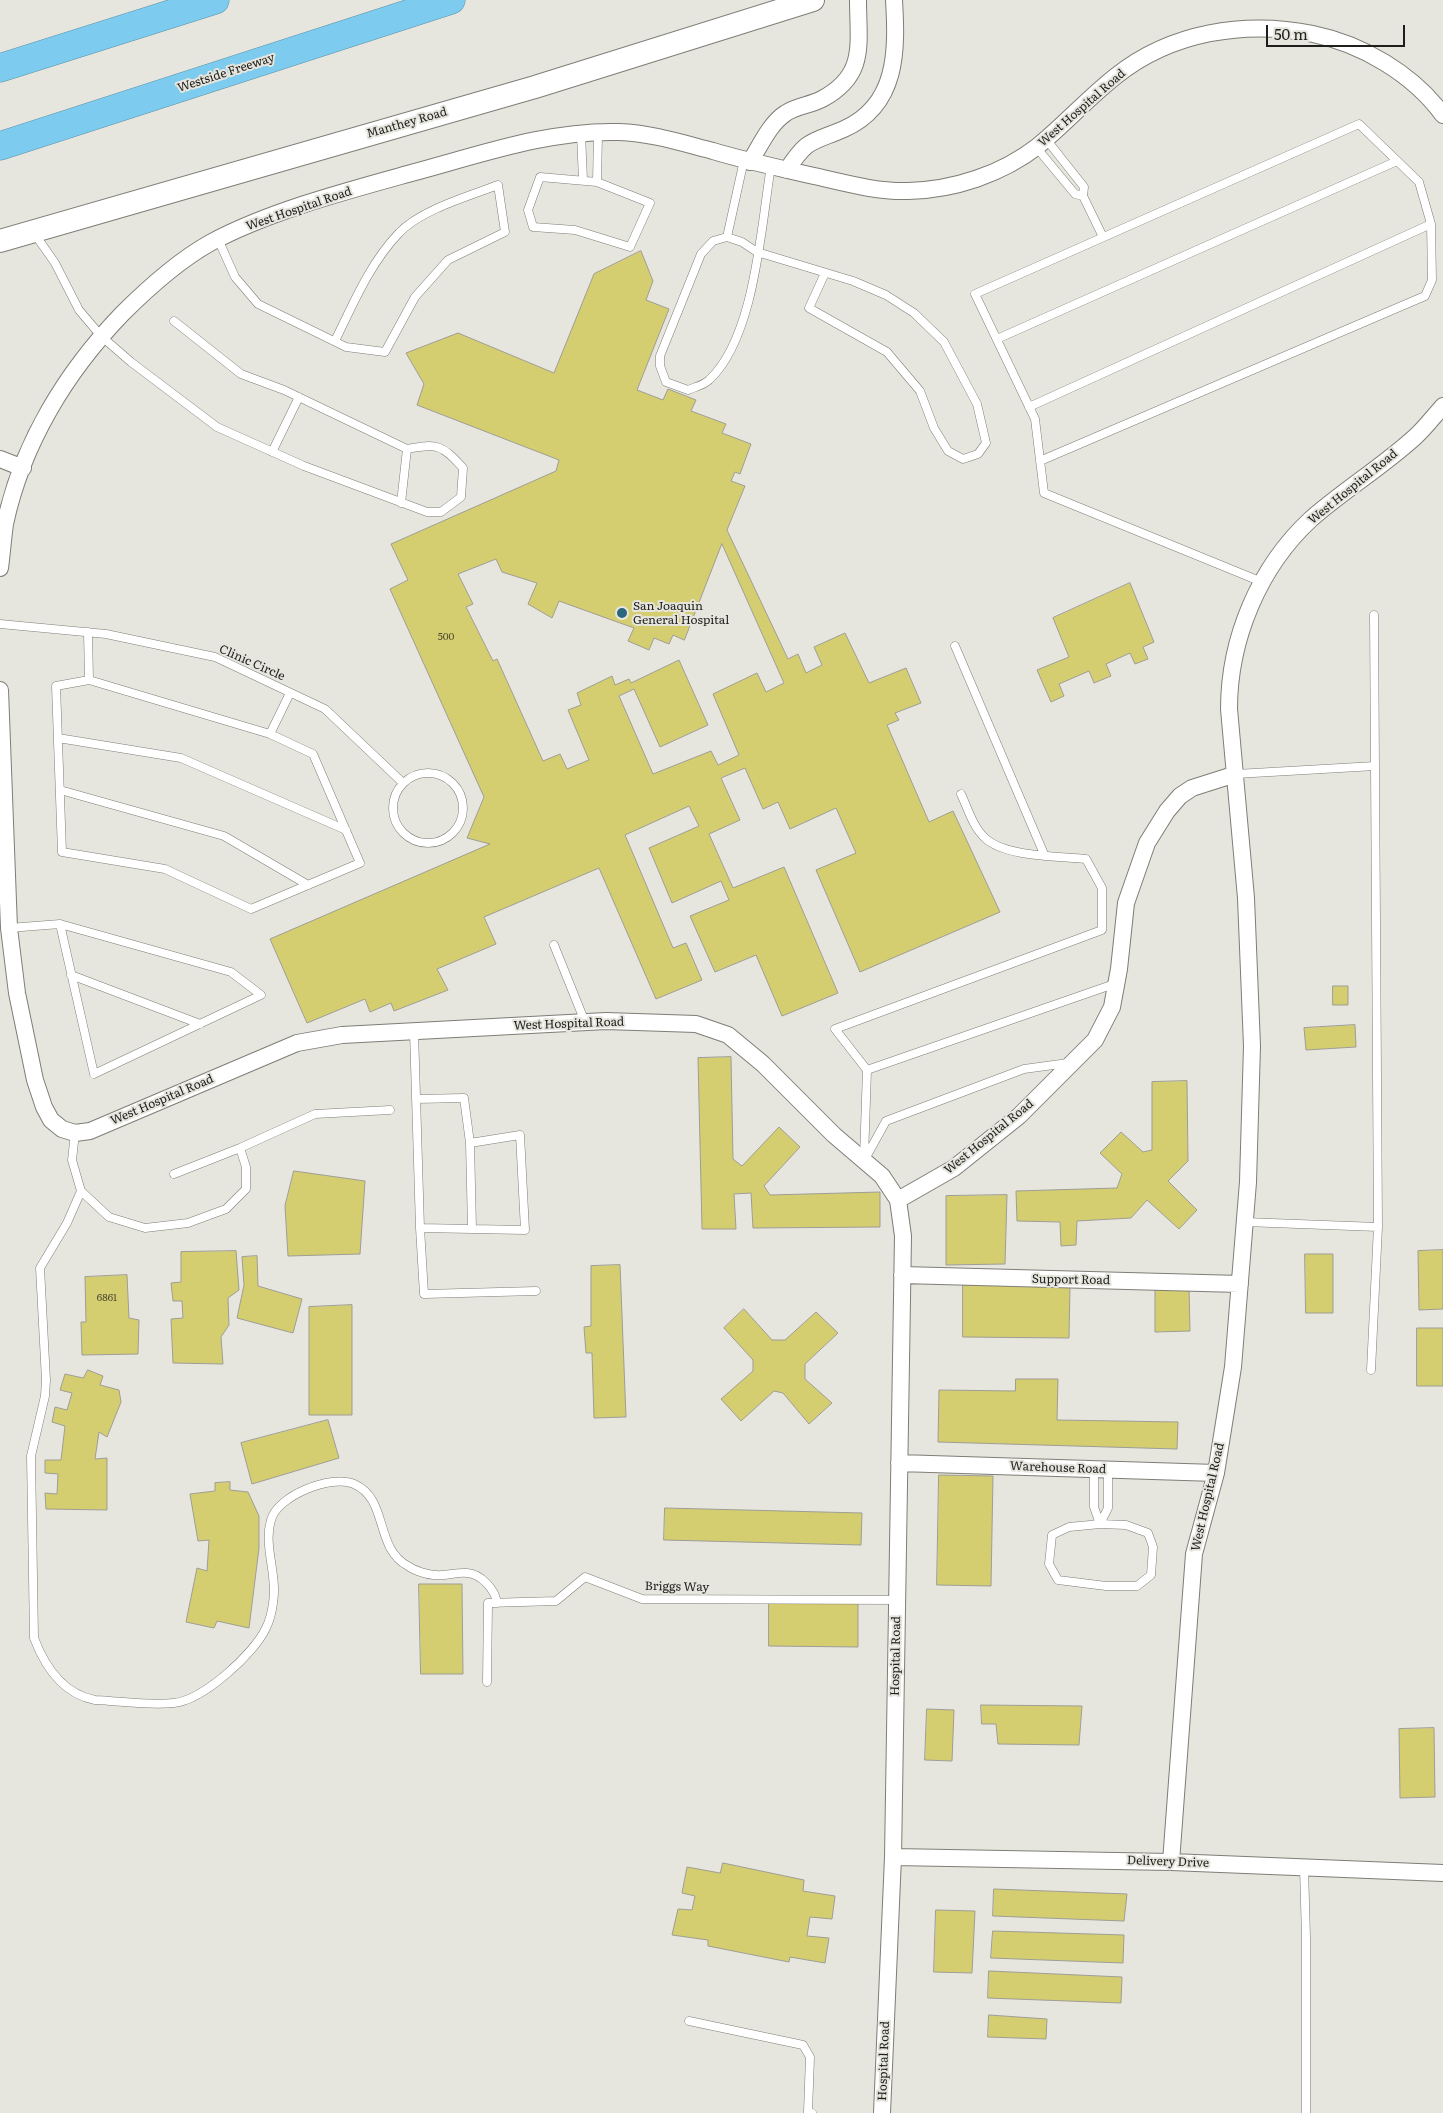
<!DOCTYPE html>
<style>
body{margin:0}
#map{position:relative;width:1443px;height:2113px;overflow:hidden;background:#e6e6de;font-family:Literata,serif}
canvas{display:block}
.scale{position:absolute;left:1266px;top:25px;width:139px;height:22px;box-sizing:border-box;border:2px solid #1e1e1b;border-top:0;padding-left:6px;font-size:15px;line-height:18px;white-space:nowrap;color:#1e1e1b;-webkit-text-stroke:4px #e6e6de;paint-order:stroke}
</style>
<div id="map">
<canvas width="1443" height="2113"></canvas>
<div class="scale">50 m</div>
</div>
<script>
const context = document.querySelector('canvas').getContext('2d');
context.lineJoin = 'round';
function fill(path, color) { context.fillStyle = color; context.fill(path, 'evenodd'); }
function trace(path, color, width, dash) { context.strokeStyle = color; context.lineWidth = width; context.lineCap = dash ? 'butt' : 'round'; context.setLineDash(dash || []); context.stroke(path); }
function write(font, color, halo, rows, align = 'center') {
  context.font = font + ' Literata,serif'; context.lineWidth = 4; context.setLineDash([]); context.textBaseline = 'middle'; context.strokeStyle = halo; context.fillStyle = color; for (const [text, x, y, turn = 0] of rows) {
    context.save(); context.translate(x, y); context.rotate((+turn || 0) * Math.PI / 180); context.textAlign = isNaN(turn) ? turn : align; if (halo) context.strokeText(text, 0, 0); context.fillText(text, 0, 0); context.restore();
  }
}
const building = new Path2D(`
 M641,251l12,30 -7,19 23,9 -32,81 26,10 5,-11 28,11 -5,11 35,13 -4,9 29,11 -11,30 -5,-2 -4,9 14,5 -18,44 61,129 10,-5 8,19 16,-8 -8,-18 31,-14 24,50 37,-15 15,35 -26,10 4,7 -12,5 42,97 24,-11 47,101 -140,60 -44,-102 40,-17 -20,-45 -46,21 -12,-27 -15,7 -18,-41 -24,10 19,42 -31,14 24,54 51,-21 54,126 -56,23 -26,-61 -41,17 -25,-56 39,-16 -8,-19 -49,22 -23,-55 50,-22 -10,-20 -64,29 48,113 13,-5 16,37 -46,19 -57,-131 -115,49 12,27 -59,25 11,21 -54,21 -3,-8 -21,9 -5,-13 -58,24 -37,-84 220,-95 -23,-6 17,-41 -94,-208 18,-9 -17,-36 165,-73 3,-11 -142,-55 7,-21 -18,-31 52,-20 96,40 40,-99zM722,544l62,139 -18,9 -9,-19 -44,21 26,61 -21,10 -7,-14 -58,23 -34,-78 15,-7 26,58 48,-22 -29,-65 -48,23 -2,-4 -14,6 -3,-9 -35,17 4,12 -13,5 21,50 -22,9 -7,-15 -17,7 -46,-102 -4,2 -27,-54 7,-3 -15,-30 38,-15 6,13 35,11 -9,21 24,14 7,-17 75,27 -6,13 21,9 5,-12 15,6 4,-9 11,5z
 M1130,583l24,59 -11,5 5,12 -13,5 -5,-11 -24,11 5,12 -17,7 -5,-12 -30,13 5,12 -13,6 -14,-32 32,-13 -16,-39z
 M1333,986h15v19h-15z
 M1355,1025l1,22 -50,3 -2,-22z
 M731,1057l2,102 9,7 37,-39 21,20 -36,39 6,9 110,-3v35l-127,1 -2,-35 -17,1 2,35h-34l-4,-171z
 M1187,1081l1,80 -20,20 29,29 -18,19 -32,-29 -16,18 -54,3 -1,24 -15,1 -1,-24 -43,-1 -1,-30 101,-3 5,-14 -22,-21 21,-21 22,20 9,-2v-68z
 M294,1171l71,10 -5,73 -72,2 -3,-50z
 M1007,1195l-2,69 -59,1v-69z
 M1443,1250v59l-24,1 -1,-59z
 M236,1251l3,39 -11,8 1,27 -8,12 2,27 -50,-1 -2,-44 12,-1 -1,-17h-9l-2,-18 10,-1v-30z
 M1305,1254h28v59h-27z
 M257,1256l1,30 44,13 -9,34 -56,-15 7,-33 -2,-28z
 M620,1265l6,152 -32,1 -2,-65h-6l-2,-26 7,-1v-60z
 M127,1275l2,43 10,2 -1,34 -56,1 -1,-33h5l-1,-45z
 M963,1285l107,1 -1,52 -106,-1z
 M1189,1287l1,44 -35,1v-44z
 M352,1305v110h-43v-108z
 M744,1309l28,31h13l31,-28 22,21 -33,31v15l27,24 -23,21 -26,-31 -9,-2 -33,30 -20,-22 32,-28v-11l-29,-32z
 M1417,1328h26v58h-26z
 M88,1370l15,6 -3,9 19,5 2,12 -14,35 -8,-5 -4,27 12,-1v52l-61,-1 -1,-16 12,1 1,-20 -13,-1v-13h16l4,-34 -13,-4 3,-15 12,3 5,-17 -12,-3 5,-16 18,4z
 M1016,1379h42l-1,41 121,2 -1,27 -239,-7 1,-52 76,1z
 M328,1420l11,38 -87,26 -11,-41z
 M939,1475l54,1 -2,110 -54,-1z
 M230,1482v8l18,2 11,24v32l-10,80 -32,-7 -3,7 -28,-6 11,-54 10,3 2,-31 -11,1 -8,-47 25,-3v-8z
 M665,1508l197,5 -1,32 -197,-5z
 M419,1584h43l1,90h-42z
 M769,1602l89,1v44l-89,-1z
 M981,1705l101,1 -3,39 -81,-1 -2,-20h-14z
 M927,1709l27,1 -2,51 -27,-1z
 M1434,1728l1,69 -35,1 -1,-69z
 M723,1863l81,17 -1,11 32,5 -3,23 -22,-2 -3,19 22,2 -4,25 -35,-6 -1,5 -81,-16v-6l-36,-5 6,-26 14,1 3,-14 -13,-3 5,-26 33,6z
 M994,1889l133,5 -3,27 -131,-5z
 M936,1910l39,1 -3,62 -38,-1z
 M993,1931l131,4 -1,28 -132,-5z
 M989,1971l133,6 -1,26 -133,-5z
 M989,2015l58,4 -1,20 -58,-2z`);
fill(building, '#d5ce71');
trace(building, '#9d9d95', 1);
const lane = new Path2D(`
 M581,134l2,46
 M1046,139l38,48 -1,9 20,41
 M1036,147l39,47 8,2
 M771,166c-10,60 -16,172 -62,214 -5,5 -14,7 -21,10l-22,-8 -6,-16v-10l41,-102 12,-13 14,-4 15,5 15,10 96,29 33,14 28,18 30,29 33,62 9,39 -8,11 -15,5 -15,-8 -14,-23 -14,-37 -33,-39 -78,-44 16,-35
 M540,177l57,5 53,21 -20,44 -55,-17 -42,-3 -5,-17z
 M597,182l1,-48
 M34,233l21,30 24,47 22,26 30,26 86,65 87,39 123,46h14l20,-15 2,-29c-21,-23 -25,-25 -56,-19l-6,54
 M727,237l17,-77
 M218,239l17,38 23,27 88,43 39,5 30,-55 33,-37 57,-28 -7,-47c-29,11 -78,25 -99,48 -29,30 -46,71 -64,108
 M174,321l67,53 43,16 123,59
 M997,339l400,-178
 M1029,407l402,-183
 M272,452l27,-55
 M1040,461l385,-165 7,-16 -1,-56 -12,-42 -60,-58 -384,170 60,125 9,74 218,89
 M0,624l106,10 109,23 110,52 78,74
 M88,632l1,48 -33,6 6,166 103,17 86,40 109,-46 -47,-109 -43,-20 20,-41
 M955,646l89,208
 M89,680l181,54
 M58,738l123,20 165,72
 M393 808a35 35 0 1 1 70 0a35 35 0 1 1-70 0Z
 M1236,774l139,-8
 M60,790l164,46 84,49
 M9,928l51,-4 34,150 167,-79 -30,-23 -171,-48
 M554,945l31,77
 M71,975l129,49
 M414,1031l6,197 105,2 -5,-95 -50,8 -6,-45 -48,1
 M867,1070l-32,-41 267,-99v-42l-16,-29c-28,-3 -81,-2 -101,-21 -12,-11 -17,-29 -24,-44
 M75,1133l-3,27 9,31 28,26 36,11 43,-5 38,-14 20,-20v-22l-6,-19
 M470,1143l2,86
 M864,1158l3,-88 250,-87
 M865,1159l21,-38 138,-52 44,-6
 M174,1174l66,-26 75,-34 75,-4
 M81,1191l-14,32 -27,45 6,112 -1,16 -14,60 3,182c11,29 29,56 61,62 25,1 53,6 79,3 29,-3 80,-49 92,-75 4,-8 6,-17 7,-25 5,-28 -10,-57 -2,-83 6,-24 60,-46 83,-36 35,15 20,64 54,82 7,5 20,9 28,9 11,1 20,-3 31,-2 14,1 28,16 30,30
 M1245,1222l133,5 -4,-612
 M420,1228l4,66 112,-3
 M1371,1370l7,-143
 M1094,1469v38l6,17
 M1100,1524l26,1 22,8 5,14 -2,28 -14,11h-31l-48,-6 -9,-16 3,-29 17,-8z
 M1100,1524l8,-16v-38
 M487,1682l1,-79 68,-2 29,-24 57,22 255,1
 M1304,1867l2,71v175
 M689,2021l114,24 7,12 -2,55 4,1`);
const street = new Path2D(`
 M750,162c10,-16 20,-39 36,-49 10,-7 25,-8 36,-14 45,-24 36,-55 36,-99
 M787,170c21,-32 24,-27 57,-41 54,-24 53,-79 50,-129
 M0,459l23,9
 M0,568c2,-15 3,-30 5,-44 17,-80 61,-152 117,-210 26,-26 56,-53 88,-71 59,-32 140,-53 205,-71 67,-18 134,-42 204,-40 32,1 63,11 94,19 33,10 67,17 101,25 31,7 63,16 94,15 46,-1 94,-17 130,-45 27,-22 50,-48 78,-70 55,-44 129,-56 197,-42 49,10 100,40 130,81
 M0,690l9,238 8,65 18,87 9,27 7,13 11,9 13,4 15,-2 207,-88 45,-8 264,-14 90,3 32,11 35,29 71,71 48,41 16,24 5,36 -10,621 -11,256
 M898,1200l56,-32 65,-52 76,-76 17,-33 7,-38 7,-66 21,-60 20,-32 13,-15 12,-8 44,-14
 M902,1275l338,9
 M899,1463l317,10
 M893,1857l278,5 272,11
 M1171,1862l23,-308 22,-81 17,-106 15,-185 4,-136 -6,-148 -17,-189c0,-70 30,-142 82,-190 33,-29 71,-52 104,-82 10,-9 19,-21 28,-31`);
const secondary = new Path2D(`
 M0,241l535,-154 278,-87`);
const highway = new Path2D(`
 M0,68l215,-68
 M0,146l451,-146`);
trace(lane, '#7e7e77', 9);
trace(street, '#7e7e77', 18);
trace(secondary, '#7e7e77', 24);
trace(highway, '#5c8fa5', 29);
trace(lane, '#fff', 8);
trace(street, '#fff', 16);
trace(secondary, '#fff', 22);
trace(highway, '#7dccef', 28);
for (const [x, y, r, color] of [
 [622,613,6,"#2b667e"]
]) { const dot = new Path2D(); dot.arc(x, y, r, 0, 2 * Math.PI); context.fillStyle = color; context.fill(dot); trace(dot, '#e6e6de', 2); }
write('10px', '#4c4a30', null, [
 ["500",446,637],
 ["6861",107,1298]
]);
write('12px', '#1e1e1b', '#e6e6de', [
 ["Westside Freeway",226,73,-18],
 ["West Hospital Road",1082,108,-41],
 ["Manthey Road",407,123,-16],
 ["West Hospital Road",299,209,-19],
 ["West Hospital Road",1353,487,-39],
 ["Clinic Circle",252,663,24],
 ["West Hospital Road",569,1024,-2],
 ["West Hospital Road",162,1100,-23],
 ["West Hospital Road",989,1137,-39],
 ["Support Road",1071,1280,1],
 ["Warehouse Road",1058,1468,2],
 ["West Hospital Road",1208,1497,-77],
 ["Briggs Way",677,1587,1],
 ["Hospital Road",896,1656,-89],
 ["Delivery Drive",1168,1862,2],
 ["Hospital Road",884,2061,-88]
]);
write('12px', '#1e1e1b', '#e6e6de', [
 ["San Joaquin",633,606],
 ["General Hospital",633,620]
], 'left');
</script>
